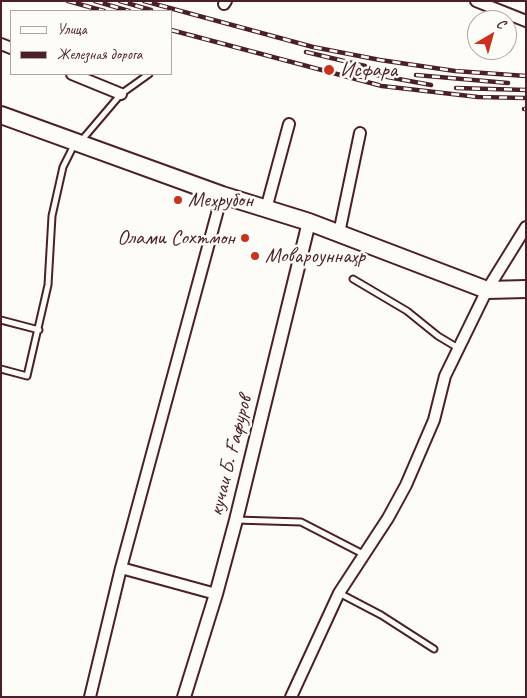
<!DOCTYPE html>
<meta charset="utf-8">
<style>
body{margin:0}
#map{position:relative;width:527px;height:698px;overflow:hidden;background:#fdfcf7;font-family:Caveat,sans-serif}
canvas{display:block}
.frame{position:absolute;inset:0;border:2px solid #4a1f2b;pointer-events:none}
.legend{position:absolute;left:10px;top:10px;width:162px;height:65px;box-sizing:border-box;background:#fdfcf7;border:1px solid #b5a4a5;margin:0;padding:6px 9px;list-style:none;font-size:15px;color:#4a1f2b}
.legend li{display:flex;align-items:center;gap:10px;height:25px}
.legend b{width:25px;border:1px solid #b5a4a5}
.north{position:absolute;left:467px;top:10px;width:50px;height:50px;box-sizing:border-box;background:#fdfcf7;border:1px solid #b5a4a5;border-radius:50%;rotate:38deg;font-size:14px;font-weight:700;line-height:20px;text-align:center;color:#4a1f2b}
.north::after{content:'';display:block;margin:auto;width:18px;height:22px;background:#c8321e;clip-path:polygon(50% 0,100% 100%,50% 72%,0 100%)}
</style>
<div id="map">
<canvas width="527" height="698"></canvas>
<div class="frame"></div>
<ul class="legend">
<li><b style="height:6px;background:#fdfcf7"></b>Улица</li>
<li><b style="height:6px;background:#4a1f2b"></b>Железная дорога</li>
</ul>
<div class="north">С</div>
</div>
<script>
const context = document.querySelector('canvas').getContext('2d');
context.lineJoin = 'round';
function trace(path, color, width, dash) { context.strokeStyle = color; context.lineWidth = width; context.lineCap = dash ? 'butt' : 'round'; context.setLineDash(dash || []); context.stroke(path); }
function write(font, color, halo, rows, align = 'center') {
  context.font = font + ' Caveat,sans-serif'; context.lineWidth = 5; context.setLineDash([]); context.textBaseline = 'middle'; context.strokeStyle = halo; context.fillStyle = color; for (const [text, x, y, turn = 0] of rows) {
    context.save(); context.translate(x, y); context.rotate((+turn || 0) * Math.PI / 180); context.textAlign = isNaN(turn) ? turn : align; if (halo) context.strokeText(text, 0, 0); context.fillText(text, 0, 0); context.restore();
  }
}
const service = new Path2D(`
 M81,141l40,-47 28,-20
 M353,279l54,32 31,25 20,12
 M1,320l38,10
 M1,369l26,7 21,-91 4,-69 11,-49 11,-22
 M236,520l65,2 62,32
 M339,593l42,22 53,34`);
const minor = new Path2D(`
 M476,1l50,20
 M224,4l2,-3
 M1,44l10,4
 M72,74l49,20
 M266,209l23,-85
 M339,233l21,-100
 M121,568l95,26
 M90,697l31,-129 101,-373
 M291,697l48,-104 49,-75 18,-33 28,-65 11,-44 42,-86 39,-63`);
const tertiary = new Path2D(`
 M184,697l32,-103 20,-74 73,-298`);
const primary = new Path2D(`
 M1,115l221,80 87,27 178,68 39,-1`);
trace(service, '#4a1f2b', 9);
trace(minor, '#4a1f2b', 14);
trace(tertiary, '#4a1f2b', 16);
trace(primary, '#4a1f2b', 20);
trace(service, '#fdfcf7', 5);
trace(minor, '#fdfcf7', 10);
trace(tertiary, '#fdfcf7', 12);
trace(primary, '#fdfcf7', 16);
const rail = new Path2D(`
 M68,1l36,10
 M95,1l34,10
 M120,1l31,9
 M144,1l169,46 67,13 75,11 71,5
 M171,30l211,56 96,11 48,1
 M306,52l59,14
 M355,71l76,14
 M416,75l92,8
 M456,88l70,2
 M524,109h2`);
trace(rail, '#4a1f2b', 4.5);
trace(rail, '#fdfcf7', 2.5, [8]);
for (const [x, y, r, color] of [
 [329,70,6,"#c8321e"],
 [178,200,5,"#c8321e"],
 [245,238,5,"#c8321e"],
 [255,256,5,"#c8321e"]
]) { const dot = new Path2D(); dot.arc(x, y, r, 0, 2 * Math.PI); context.fillStyle = color; context.fill(dot); trace(dot, '#fdfcf7', 2); }
write('21px', '#4a1f2b', '#fdfcf7', [
 ["Исфара",340,70],
 ["Меҳрубон",188,200],
 ["Олами Сохтмон",235,238,"right"],
 ["Мовароуннаҳр",265,256]
], 'left');
write('21px', '#4a1f2b', '#fdfcf7', [
 ["кучаи Б. Ғафуров",231,456,-76]
]);
</script>
